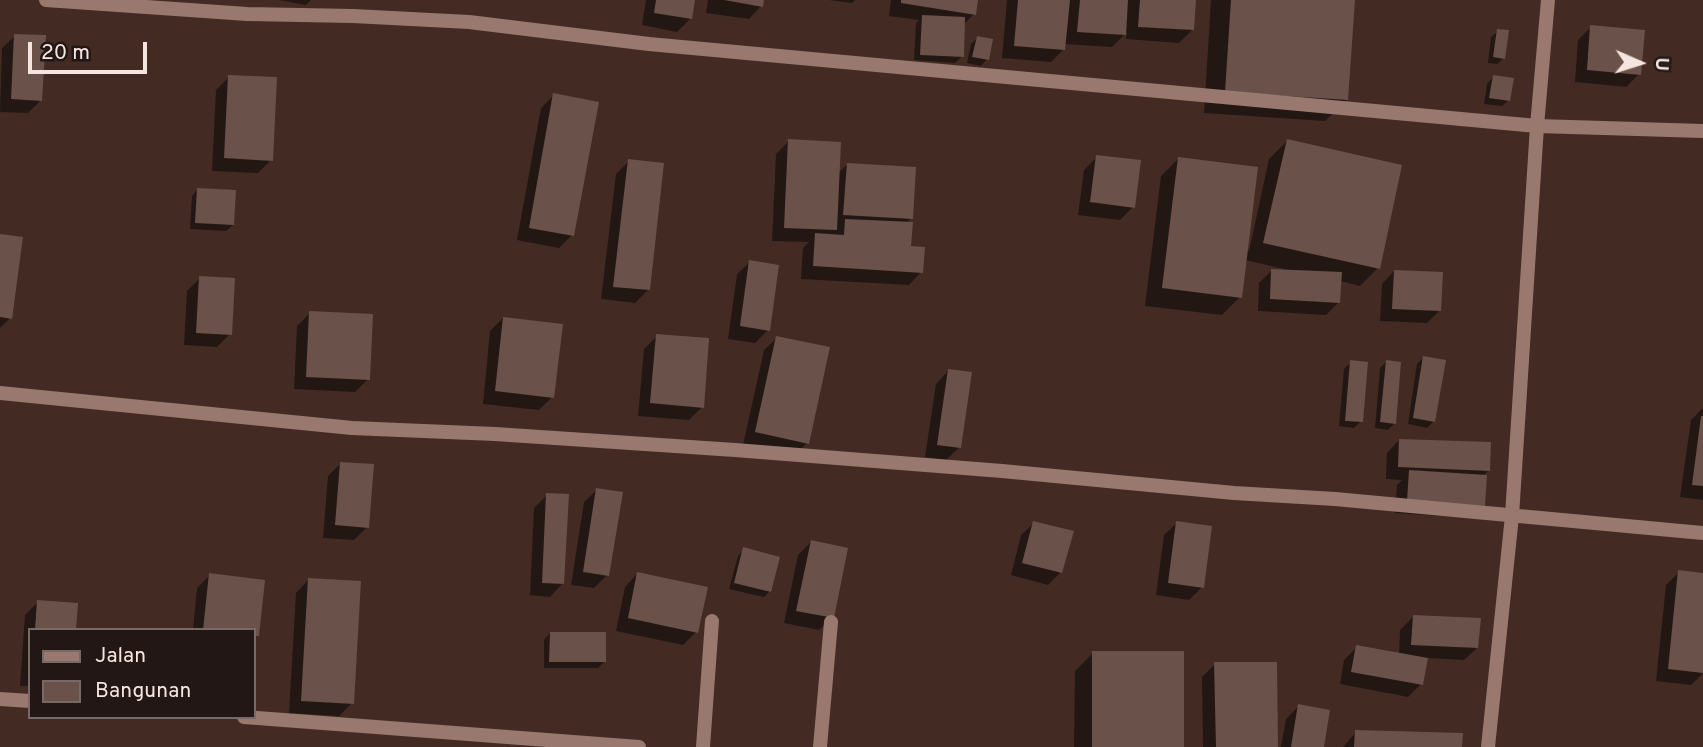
<!DOCTYPE html>
<style>
body{margin:0}
#map{position:relative;width:1703px;height:747px;overflow:hidden;background:#432b24;font-family:Overpass,sans-serif}
canvas{display:block}
.legend{position:absolute;left:28px;top:628px;width:228px;height:91px;box-sizing:border-box;background:#221714;border:2px solid #766966;margin:0;padding:9px 12px;list-style:none;font-size:21px;color:#f5e5e0}
.legend li{display:flex;align-items:center;gap:14px;height:35px}
.legend b{width:35px;border:2px solid #766966}
.north{position:absolute;left:1605px;top:28px;width:70px;height:70px;-webkit-text-stroke:5px #221714;paint-order:stroke;rotate:93deg;font-size:19px;font-weight:700;line-height:28px;text-align:center;color:#f5e5e0}
.north::after{content:'';display:block;margin:auto;width:24px;height:32px;background:#f5e5e0;clip-path:polygon(50% 0,100% 100%,50% 72%,0 100%)}
.scale{position:absolute;left:28px;top:42px;width:119px;height:32px;box-sizing:border-box;border:4px solid #f5e5e0;border-top:0;padding-left:9px;font-size:21px;line-height:24px;white-space:nowrap;color:#f5e5e0;-webkit-text-stroke:5px #221714;paint-order:stroke}
</style>
<div id="map">
<canvas width="1703" height="747"></canvas>
<ul class="legend">
<li><b style="height:9px;background:#99796f"></b>Jalan</li>
<li><b style="height:19px;background:#6a5149"></b>Bangunan</li>
</ul>
<div class="north">U</div>
<div class="scale">20 m</div>
</div>
<script>
const context = document.querySelector('canvas').getContext('2d');
context.lineJoin = 'round';
function fill(path, color) { context.fillStyle = color; context.fill(path, 'evenodd'); }
function trace(path, color, width, dash) { context.strokeStyle = color; context.lineWidth = width; context.lineCap = dash ? 'butt' : 'round'; context.setLineDash(dash || []); context.stroke(path); }
fill(new Path2D(`
 M279,0h32l-5,5z
 M646,0h47l-3,19 -13,13 -35,-7z
 M708,0h54l-1,6 -12,13 -43,-6z
 M829,0h26l-3,3z
 M891,0h85l-2,14 -11,11 -1,31 -7,7 -41,-3 2,-37 3,-3 -30,-4z
 M1007,0h187l-2,30 -13,13 -53,-4 1,-7 -15,15 -48,-3 -1,6 -12,12 -49,-4z
 M1211,0h142l-6,100 -22,21 -121,-8z
 M1591,27l48,47 -13,13 -51,-5 3,-42z
 M1498,31l6,27 -7,6 -9,-1 3,-26z
 M15,36l26,64 -13,13 -28,-1 2,-64z
 M977,38l10,21 -6,7 -14,-3 4,-19z
 M229,77l42,83 -13,13 -46,-2 4,-81z
 M1493,77l16,23 -7,6 -18,-2 3,-20z
 M554,95l18,140 -13,13 -42,-8 24,-132z
 M789,141l48,33 11,-10 63,54 -5,6 3,24 12,24 -12,13 -108,-6 2,-31 6,-6 -37,-1 4,-87z
 M1287,141l91,127 -18,18 -20,-5 -1,21 -13,13 -68,-4 1,-28 13,-13 11,1 1,-2 -39,-9 -5,37 -18,18 -77,-9 16,-130 18,-18 67,92 3,1 20,-92z
 M1097,157l36,50 -13,13 -42,-5 6,-45z
 M629,161l19,129 -13,13 -34,-4 15,-125z
 M198,189l35,36 -7,6 -36,-2 2,-33z
 M0,236l10,82 -10,10z
 M750,262l18,68 -13,13 -27,-4 9,-65z
 M1394,271l45,40 -12,12 -47,-2 2,-37z
 M200,278l30,56 -13,13 -33,-2 3,-54z
 M310,313l58,66 -13,13 -61,-3 3,-63z
 M503,318l49,79 -13,13 -56,-6 7,-73z
 M657,336l45,71 -13,13 -51,-4 6,-67z
 M777,338l30,105 -13,13 -51,-11 21,-95z
 M1423,358l11,63 -7,7 -19,-4 9,-60z
 M1351,362l10,59 -7,7 -15,-2 5,-57z
 M1386,362l9,61 -7,7 -13,-2 5,-60z
 M948,371l11,77 -13,12 -21,-3 11,-73z
 M1703,408v92l-23,-3 11,-77z
 M1399,440l90,30 -7,7 -12,41 -75,-5 2,-28 5,-5 -16,-1 1,-26z
 M341,463l26,64 -13,13 -31,-2 5,-62z
 M597,490l10,85 -13,13 -23,-3 13,-83z
 M547,495l15,89 -12,13 -20,-2 4,-87z
 M1034,523l27,49 -13,13 -37,-10 10,-40z
 M1177,523l25,64 -13,13 -33,-5 8,-60z
 M811,542l21,76 -13,12 -35,-7 14,-68z
 M744,549l26,42 -6,6 -35,-8 9,-33z
 M1679,572l24,3v98l-12,12 -35,-4 10,-96z
 M637,574l59,58 -13,13 -67,-14 9,-44z
 M210,575l53,7 -6,53 -3,4v-9h-61l4,-42z
 M308,580l44,123 -13,13 -50,-3 7,-120z
 M38,602l36,28h-44v56h-10l5,-71z
 M1413,617l64,31 -13,12 -38,-2 -5,26 -13,13 -68,-13 4,-24 13,-13 42,8 1,-25z
 M550,633l54,29 -6,6h-54v-28z
 M1093,653l89,94h-108l1,-76z
 M1215,664l62,83h-74l-1,-70z
 M1299,706l23,41h-41l5,-28z
 M1356,732l104,15h-117z`), '#0007');
fill(new Path2D(`
 M656,0h39l-3,19 -38,-6z
 M724,0h40l-1,7z
 M901,0h77l-2,15 -75,-12z
 M1018,0h52l-5,50 -51,-4z
 M1080,0h48l-2,35 -49,-3z
 M1140,0h56l-2,30 -56,-3z
 M1231,0h124l-7,100 -123,-8z
 M922,15l43,2 -1,40 -44,-2z
 M1590,25l55,5 -4,45 -54,-5z
 M1497,29l12,1 -4,29 -12,-2z
 M14,34l32,1 -4,66 -31,-2z
 M977,36l16,3 -4,21 -17,-3z
 M228,75l49,2 -4,84 -49,-3z
 M1493,75l21,3 -4,23 -21,-3z
 M553,93l46,9 -25,134 -45,-8z
 M788,139l53,3 -4,88 -53,-2z
 M1287,139l115,26 -22,104 -117,-26z
 M1096,155l45,5 -6,48 -45,-6z
 M1178,157l80,10 -16,131 -80,-10z
 M628,159l36,4 -14,127 -37,-3z
 M847,163l69,4 -3,52 -70,-4z
 M197,188l39,2 -2,35 -39,-2z
 M845,219l68,3 -2,24 14,1 -2,26 -110,-7 2,-33 29,2z
 M0,234l23,3 -11,82 -12,-2z
 M749,260l30,5 -9,66 -30,-5z
 M1271,269l71,3 -2,31 -70,-4z
 M1394,270l49,2 -2,39 -49,-2z
 M199,276l36,2 -3,57 -36,-2z
 M309,311l64,3 -3,66 -64,-3z
 M503,317l60,7 -9,74 -59,-7z
 M656,334l53,4 -5,70 -54,-5z
 M776,336l54,11 -21,97 -54,-12z
 M1423,356l23,4 -11,62 -22,-4z
 M1350,360l18,2 -5,60 -18,-1z
 M1386,360l15,2 -5,62 -16,-2z
 M948,369l24,3 -11,76 -24,-3z
 M1701,416h2v70l-11,-1z
 M1399,439l92,3 -1,29 -92,-4z
 M340,462l34,2 -5,64 -34,-3z
 M1409,470l78,5 -2,31 -78,-5z
 M596,488l27,4 -14,84 -26,-4z
 M546,493l23,1 -5,90 -22,-1z
 M1033,521l41,10 -12,42 -40,-10z
 M1176,521l36,5 -8,62 -36,-5z
 M811,540l37,8 -14,70 -38,-7z
 M743,547l37,10 -9,35 -37,-9z
 M1678,570l25,3v100l-35,-4z
 M637,572l71,15 -10,46 -70,-15z
 M209,573l56,7 -6,56h-5v-6h-51z
 M308,578l53,3 -7,123 -53,-3z
 M37,600l41,3 -2,27h-41z
 M1413,615l68,3 -3,30 -67,-3z
 M550,632h56v30h-57z
 M1356,645l72,13 -5,27 -72,-13z
 M1092,651h92v96h-92z
 M1214,662h63l1,85h-62z
 M1298,704l32,6 -6,37h-33z
 M1355,730l108,3 -1,14h-108z`), '#6a5149');
trace(new Path2D(`
 M703,747l9,-126
 M820,747l11,-125`), '#99796f', 14);
trace(new Path2D(`
 M46,0l201,14 106,2 116,6 180,22 888,82 166,5
 M0,393l352,35 143,6 240,16 267,21 232,22 101,6 368,34
 M0,699l30,2
 M244,717l395,30
 M1488,747l24,-231 25,-390 11,-126`), '#99796f', 14);
</script>
